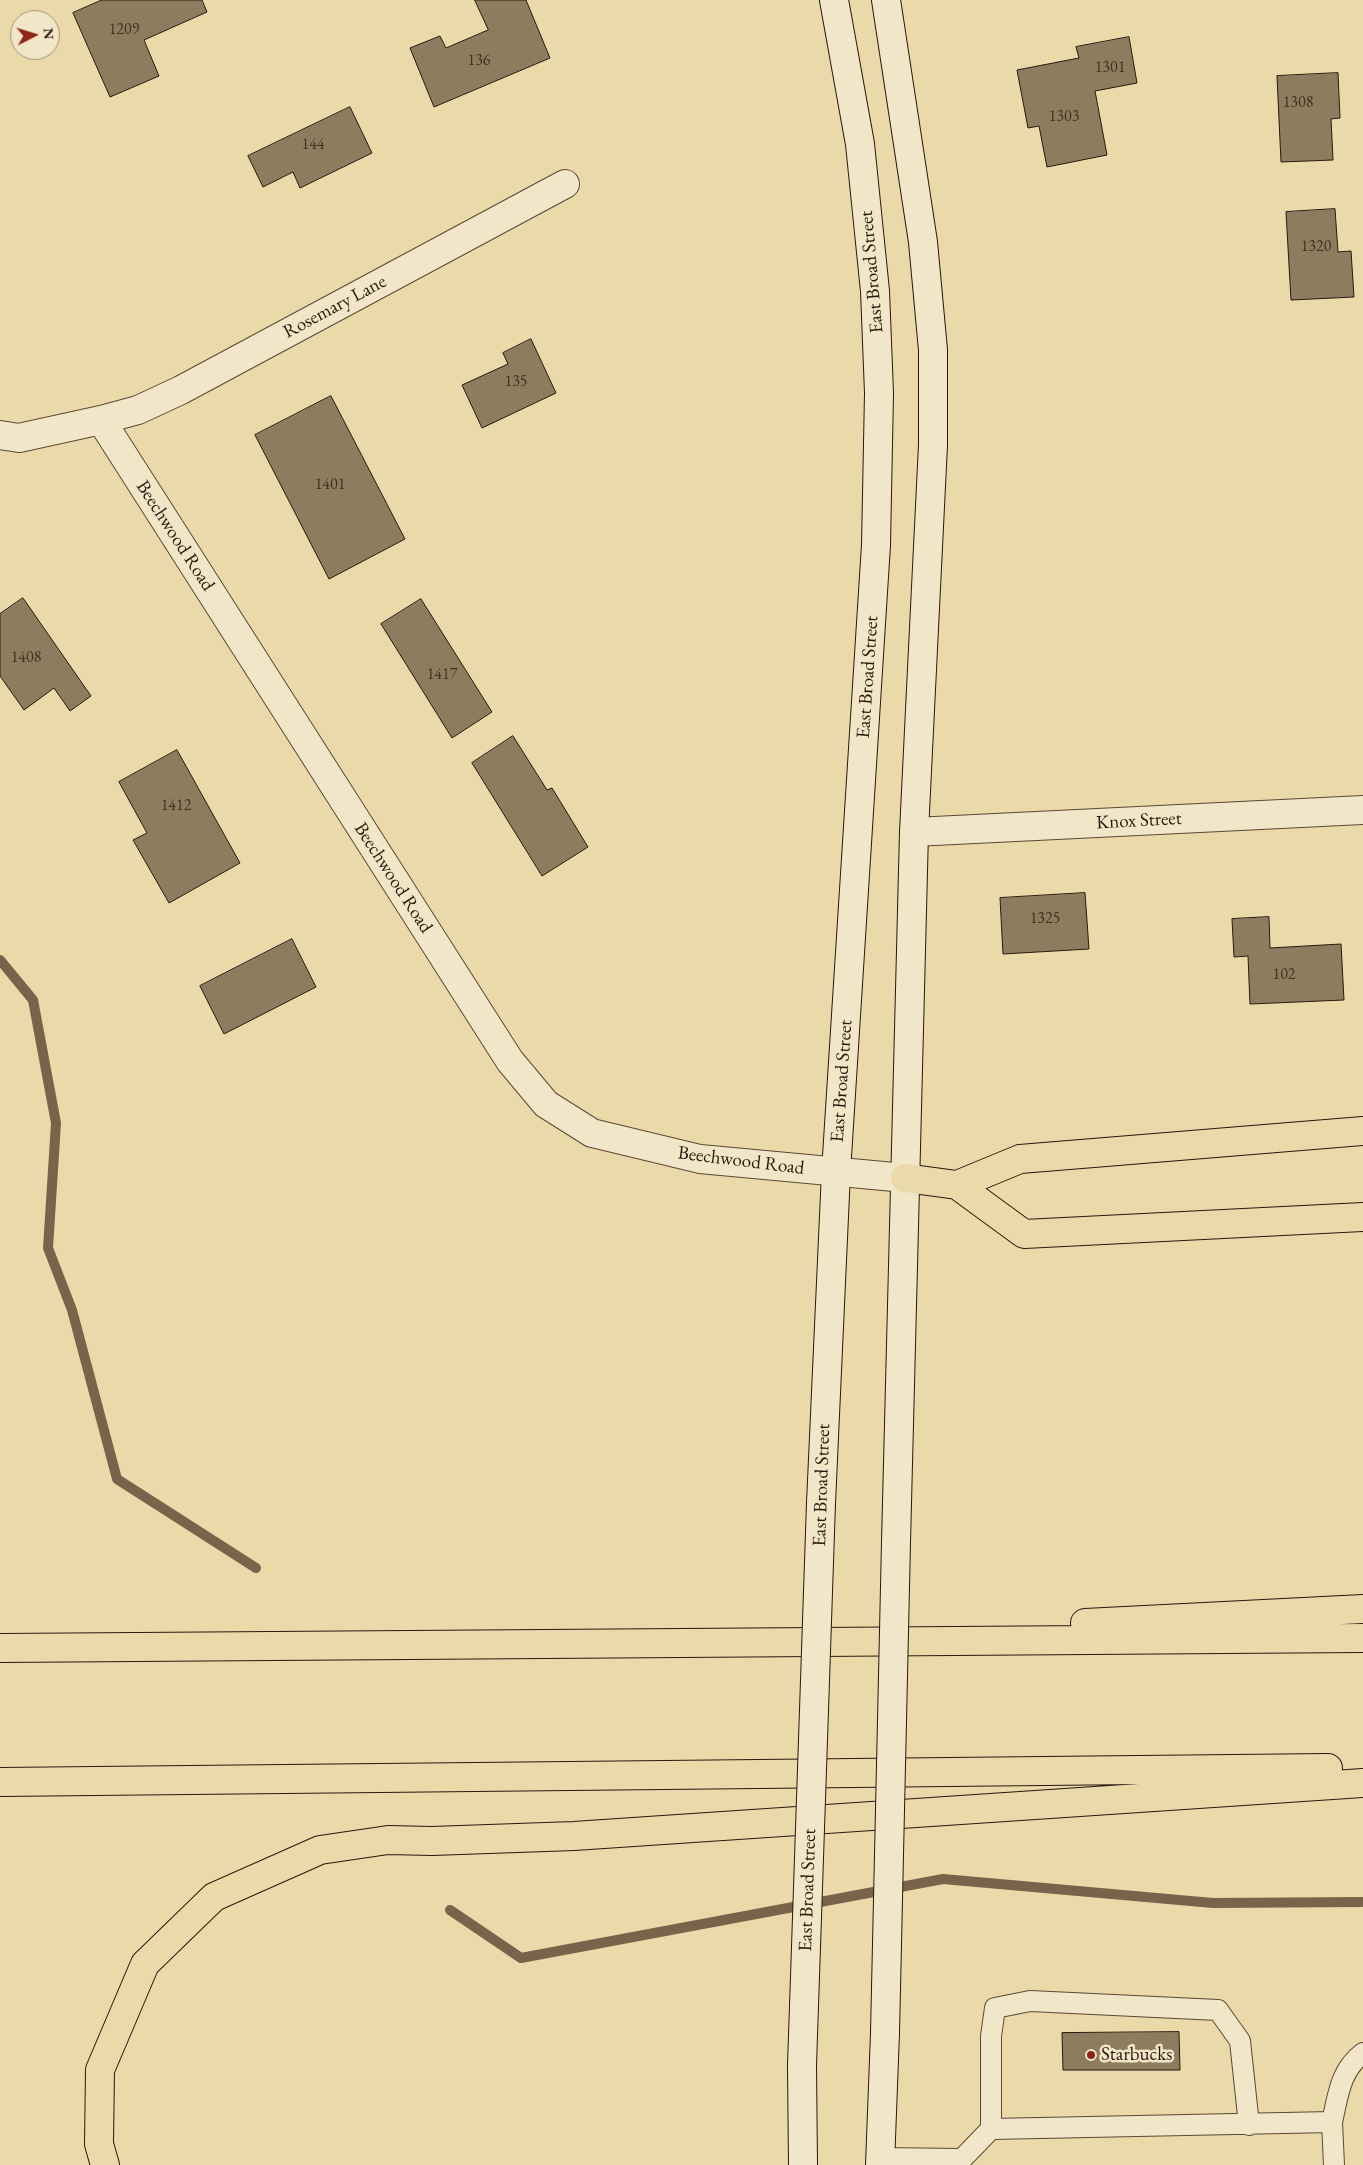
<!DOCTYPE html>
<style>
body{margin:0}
#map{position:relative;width:1363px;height:2165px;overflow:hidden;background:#ead9a9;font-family:"EB Garamond",serif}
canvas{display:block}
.north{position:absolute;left:10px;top:10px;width:50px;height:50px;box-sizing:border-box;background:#f1e6c7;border:1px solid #a2937d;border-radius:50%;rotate:85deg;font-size:14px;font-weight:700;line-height:20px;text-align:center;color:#2b170e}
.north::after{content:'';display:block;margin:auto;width:18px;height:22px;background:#8f2418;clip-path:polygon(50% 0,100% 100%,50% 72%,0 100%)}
</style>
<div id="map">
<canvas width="1363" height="2165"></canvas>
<div class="north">N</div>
</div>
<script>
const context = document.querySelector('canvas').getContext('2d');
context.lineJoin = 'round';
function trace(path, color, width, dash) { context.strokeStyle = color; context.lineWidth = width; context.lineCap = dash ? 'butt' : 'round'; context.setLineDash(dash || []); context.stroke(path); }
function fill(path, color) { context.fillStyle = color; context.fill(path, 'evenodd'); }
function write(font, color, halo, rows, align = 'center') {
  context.font = font + ' "EB Garamond",serif'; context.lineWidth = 5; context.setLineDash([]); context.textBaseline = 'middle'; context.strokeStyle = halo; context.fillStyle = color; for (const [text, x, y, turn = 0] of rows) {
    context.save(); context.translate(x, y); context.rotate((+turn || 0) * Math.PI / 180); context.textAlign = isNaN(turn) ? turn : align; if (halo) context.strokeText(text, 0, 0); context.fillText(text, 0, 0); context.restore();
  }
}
trace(new Path2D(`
 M0,960l33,40 23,123 -8,125 24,62 45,169 139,89
 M450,1910l71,48 422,-79 270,24 150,-1`), '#77644b', 10);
const building = new Path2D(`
 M102,0h100l5,12 -63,28 15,36 -49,21 -37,-84z
 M475,0h51l24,58 -116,49 -24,-59 30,-12 6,12 42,-18z
 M1129,37l8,46 -42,8 12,64 -60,12 -8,-41 -11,2 -11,-58 62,-12 -3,-11z
 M1338,73l2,45 -9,1 2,41 -52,2 -4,-86z
 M350,107l22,46 -72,35 -7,-16 -30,15 -15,-31z
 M1335,209l3,43 13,-1 3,46 -63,3 -5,-88z
 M531,339l25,54 -74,35 -20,-43 46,-21 -5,-11z
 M331,396l74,143 -76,40 -74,-144z
 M23,598l68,98 -21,15 -16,-23 -30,22 -24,-34v-62z
 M421,599l71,113 -40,26 -71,-114z
 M513,736l34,54 5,-2 36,59 -46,29 -70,-113z
 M177,750l63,113 -71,40 -36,-63 14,-7 -28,-51z
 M1085,893l4,56 -86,5 -3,-56z
 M1269,917l1,31 71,-4 3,56 -94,4 -2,-48 -14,1 -2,-38z
 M292,939l24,48 -92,47 -24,-48z
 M1179,2032l1,38h-117l-1,-37z`);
fill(building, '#8e7c5f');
trace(building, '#2b170e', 1);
const service = new Path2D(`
 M1332,2122c6,-26 8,-52 31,-69
 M991,2129v-93l4,-28 35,-7 188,9 22,31 9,84
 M880,2158l82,1 29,-30 341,-7 2,43`);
const minor = new Path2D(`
 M101,420l409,641 36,43 46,29 108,26 205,19
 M0,435l19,3 82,-18 37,-10 43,-20 384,-206
 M914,832l449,-22`);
const secondary = new Path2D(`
 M886,0l37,242 10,108v95l-19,387 -18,710
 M821,1503l15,-331 40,-627 3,-152 -4,-102 -15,-147 -26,-144
 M802,2065l1,100
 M880,2165l5,-132`);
const motorway = new Path2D(`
 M905,1178l52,7 63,-26 343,-28
 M957,1185l67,49 339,-17
 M1085,1623l278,-14
 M0,1648l1363,-10
 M0,1782l1328,-14
 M105,2165l-6,-21 1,-74 45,-106 69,-67 106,-47 68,-10 44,1 142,-5 789,-53`);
trace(service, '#5b4835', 22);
trace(minor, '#5b4835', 30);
trace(secondary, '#2b170e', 30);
trace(motorway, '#2b170e', 30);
trace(service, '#f1e6c7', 20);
trace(minor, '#f1e6c7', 28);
trace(secondary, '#f1e6c7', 28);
trace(motorway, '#ead9a9', 28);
const secondaryBridge = new Path2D(`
 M885,2033l11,-491
 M802,2065l19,-562`);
trace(secondaryBridge, '#2b170e', 30, []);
trace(secondaryBridge, '#f1e6c7', 28);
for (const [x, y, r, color] of [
 [1091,2055,5,"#8f2418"]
]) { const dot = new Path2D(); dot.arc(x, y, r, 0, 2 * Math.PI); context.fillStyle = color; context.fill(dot); trace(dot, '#f1e6c7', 2); }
write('16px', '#443022', null, [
 ["1209",124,30],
 ["136",479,61],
 ["1301",1110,68],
 ["1308",1298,103],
 ["1303",1064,117],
 ["144",313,145],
 ["1320",1316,247],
 ["135",516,382],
 ["1401",330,485],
 ["1408",26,658],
 ["1417",442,675],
 ["1412",176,806],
 ["1325",1045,919],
 ["102",1284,975]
]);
write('19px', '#2b170e', '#f1e6c7', [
 ["East Broad Street",872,272,-95],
 ["Rosemary Lane",335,307,-28],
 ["Beechwood Road",175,536,57],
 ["East Broad Street",868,677,-86],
 ["Knox Street",1139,821,-3],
 ["Beechwood Road",393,878,57],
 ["East Broad Street",842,1081,-86],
 ["Beechwood Road",741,1161,7],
 ["East Broad Street",822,1485,-88],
 ["East Broad Street",808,1890,-88]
]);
write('19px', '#2b170e', '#f1e6c7', [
 ["Starbucks",1101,2055]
], 'left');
</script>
